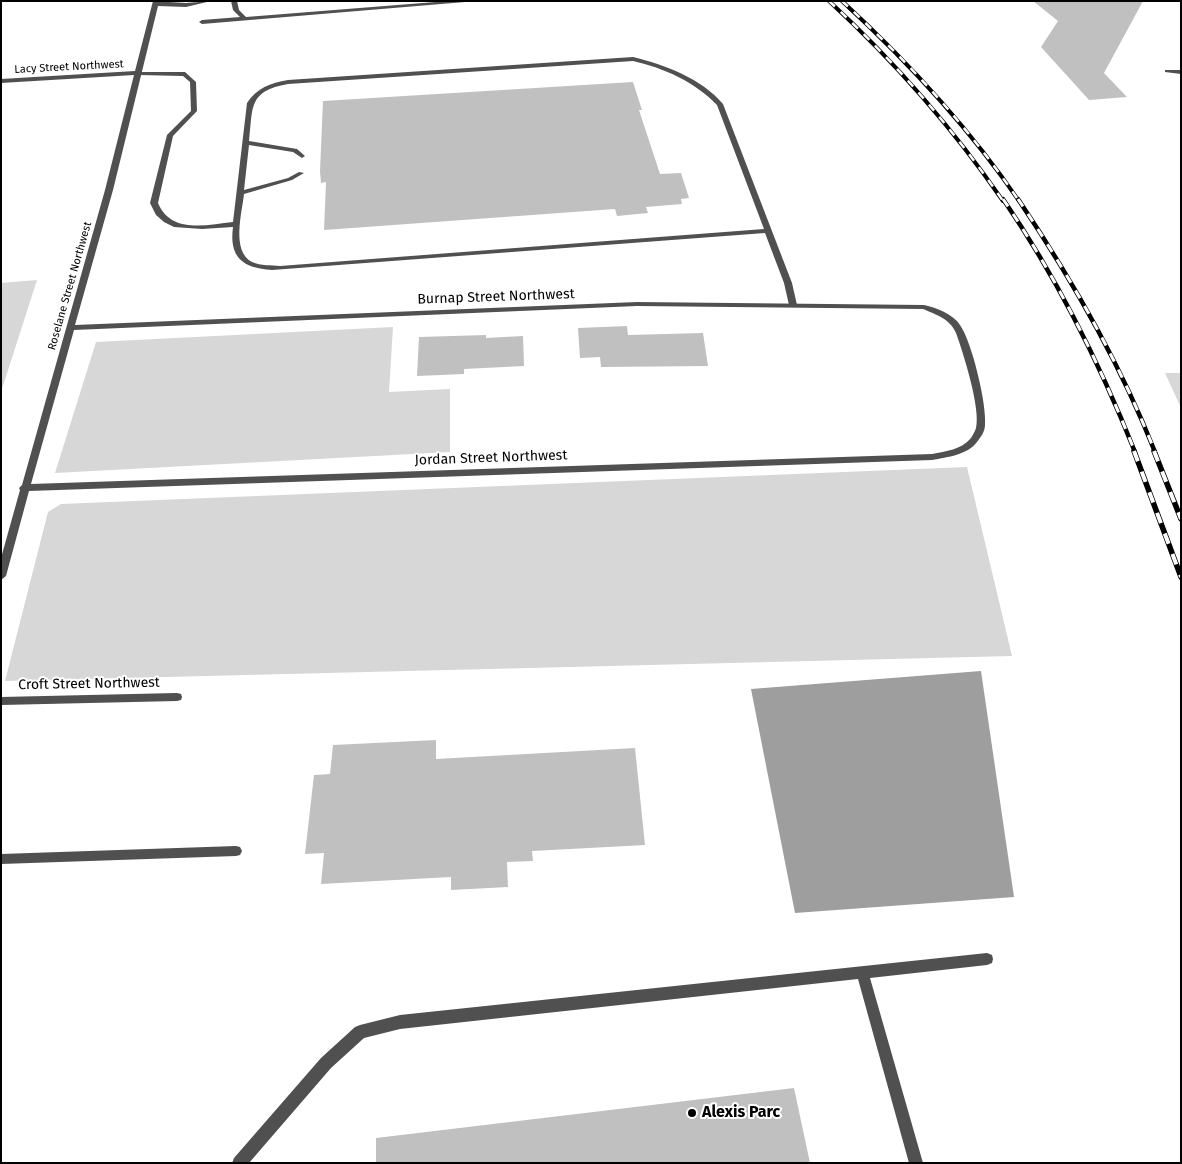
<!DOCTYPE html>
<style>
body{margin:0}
#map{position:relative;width:1182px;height:1164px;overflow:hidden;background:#fff;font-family:"Fira Sans",sans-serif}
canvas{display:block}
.frame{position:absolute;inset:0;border:2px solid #000;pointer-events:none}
</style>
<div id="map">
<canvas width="1182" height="1164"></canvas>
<div class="frame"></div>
</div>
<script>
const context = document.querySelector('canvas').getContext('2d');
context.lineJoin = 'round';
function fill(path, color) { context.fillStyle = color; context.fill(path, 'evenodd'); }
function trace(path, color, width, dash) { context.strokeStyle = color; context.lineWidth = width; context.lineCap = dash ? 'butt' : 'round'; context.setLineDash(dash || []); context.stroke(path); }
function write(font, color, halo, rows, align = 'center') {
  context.font = font + ' "Fira Sans",sans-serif'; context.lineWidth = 4; context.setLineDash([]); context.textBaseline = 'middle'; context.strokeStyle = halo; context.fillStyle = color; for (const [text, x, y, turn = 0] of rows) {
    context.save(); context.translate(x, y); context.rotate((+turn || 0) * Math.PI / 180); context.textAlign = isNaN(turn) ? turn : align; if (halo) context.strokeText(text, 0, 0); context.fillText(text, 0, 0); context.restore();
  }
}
fill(new Path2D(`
 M37,280l-36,112v-109z
 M393,327l-4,65 61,-3v63l-395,21 41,-131z
 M1165,373h16v35z
 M967,467l45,189 -1007,25 43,-169 13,-8z`), '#d7d7d7');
fill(new Path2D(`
 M981,671l33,226 -219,16 -44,-224z`), '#9e9e9e');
fill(new Path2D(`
 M1033,1h110l-39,72 23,24 -38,3 -48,-53 17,-26z
 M633,82l9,28h-3l21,64 21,-1 8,25 -8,1 1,5 -36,3 2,6 -31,3 -2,-7 -291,21 2,-48 -5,1 -1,-12 3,-70z
 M627,326l1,9 75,-2 5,33 -107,1 -1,-10 -20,1 -2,-30z
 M486,335v3l37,-2 1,30 -60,3v5l-47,2 2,-39z
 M436,740v19l199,-11 10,97 -113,6 1,10 -26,1 1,25 -57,3v-13l-130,7 3,-31 -19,1 9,-79 16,-1 3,-29z
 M794,1088l16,75h-434v-25z`), '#c0c0c0');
fill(new Path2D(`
 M633,57c32,8 68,21 90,47l69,179 5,22 -1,2h-3l-4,-2 -5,-22 -19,-50 -493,37c-30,-2 -43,-13 -39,-43l-31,2 -28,-2 -10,-5 -8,-7 -6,-12 17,-68 24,-24 -1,-29 -7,-6 -44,-1 -3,-2 1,-1h48l11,10 1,29 -24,25 -15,67c13,31 48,22 75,19l14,-119c10,-15 23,-20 41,-23zM633,61c31,7 62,21 84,44l47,124 -484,37c-9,-1 -19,0 -28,-4 -21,-11 -10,-49 -8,-68l48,-14 12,-7 -5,-1 -11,6 -44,12 5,-45 44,7 9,6 3,-2 -8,-7 -48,-8c4,-34 -1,-50 39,-57z
 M236,846l4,1 2,4 -2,4 -4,1 -235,8v-10z
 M987,953l5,2 1,4 -1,4 -5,2 -117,13 53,185h-14l-51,-184 -458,50 -36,9 -33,30 -82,95h-17l2,-5 87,-100 34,-31 5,-2 40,-10z`), '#505050');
fill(new Path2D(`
 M153,1l33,2 25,-2 -25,6 -28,-1 -45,184 -38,135 562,-23 287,3c13,3 29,9 36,20 12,17 27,80 25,100 0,6 -4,12 -8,17 -10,13 -29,15 -45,18l-903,31 -23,85 -5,4v-22l19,-68 -1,-2 3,-3 83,-295 29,-115 -133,8v-4l134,-8zM637,306l286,3c14,6 27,10 33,24 7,19 25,76 20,95 -1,3 -3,7 -5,10 -10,12 -25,13 -39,16l-901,30 43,-154z
 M231,1h6l2,9 7,7 202,-16h29l-275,23 -3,-2 3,-2 38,-3 -7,-7z
 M1165,70h16v4l-16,-2z
 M177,693l4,1 1,3 -1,3 -4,1 -176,4v-8z`), '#505050');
const railFar2 = new Path2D(`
 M829,1c66,61 123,126 174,200
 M842,1c66,61 126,125 177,200`);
const railFar1 = new Path2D(`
 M1003,199c54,79 97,165 132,253
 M1018,199c53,79 102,164 137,253`);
const rail = new Path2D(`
 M1134,451l47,126
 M1154,451l27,68`);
trace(railFar2, '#000', 4);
trace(railFar1, '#000', 4.5);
trace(rail, '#000', 5.5);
trace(railFar2, '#fff', 2.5, [8]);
trace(railFar1, '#fff', 3, [9]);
trace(rail, '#fff', 4, [11]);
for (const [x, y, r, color] of [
 [692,1113,5,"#000"]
]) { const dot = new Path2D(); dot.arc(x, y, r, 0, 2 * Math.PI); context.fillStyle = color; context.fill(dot); trace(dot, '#fff', 2); }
write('11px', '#000', '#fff', [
 ["Lacy Street Northwest",69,67,-3],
 ["Roselane Street Northwest",70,286,-74]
]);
write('14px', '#000', '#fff', [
 ["Burnap Street Northwest",496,297,-2],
 ["Jordan Street Northwest",491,458,-2],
 ["Croft Street Northwest",89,684,-1]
]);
write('bold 16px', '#000', '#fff', [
 ["Alexis Parc",702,1113]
], 'left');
</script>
